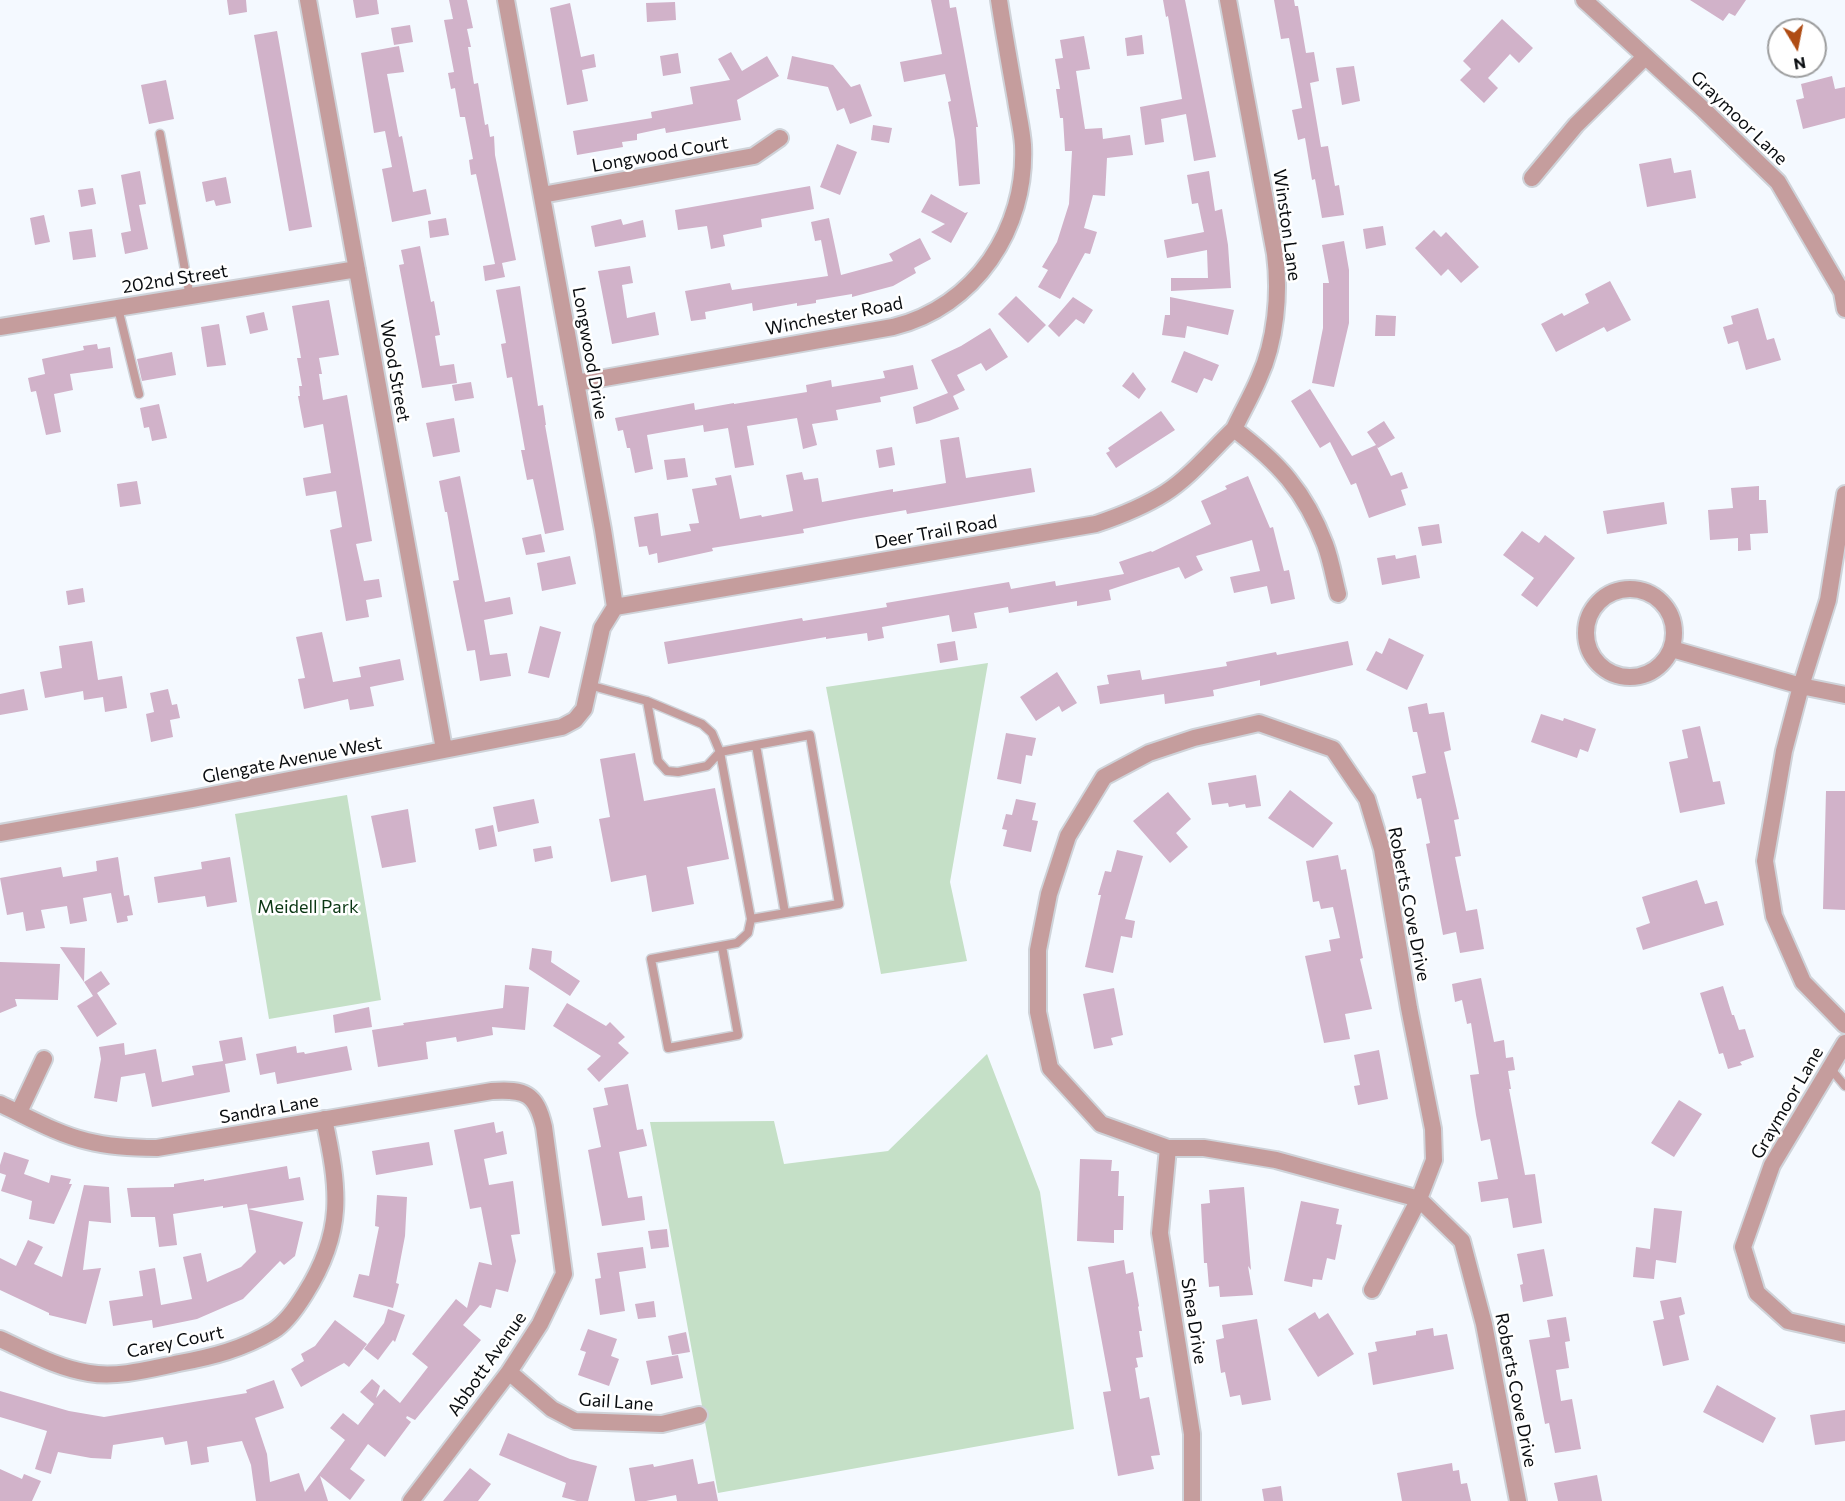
<!DOCTYPE html>
<style>
body{margin:0}
#map{position:relative;width:1845px;height:1501px;overflow:hidden;background:#f4f9ff;font-family:Commissioner,sans-serif}
canvas{display:block}
.north{position:absolute;left:1767px;top:18px;width:60px;height:60px;box-sizing:border-box;background:#fff;border:2px solid #9d9e9f;border-radius:50%;rotate:170deg;font-size:16px;font-weight:700;line-height:24px;text-align:center;color:#0a0d10}
.north::after{content:'';display:block;margin:auto;width:21px;height:27px;background:#af4c14;clip-path:polygon(50% 0,100% 100%,50% 72%,0 100%)}
</style>
<div id="map">
<canvas width="1845" height="1501"></canvas>
<div class="north">N</div>
</div>
<script>
const context = document.querySelector('canvas').getContext('2d');
context.lineJoin = 'round';
function fill(path, color) { context.fillStyle = color; context.fill(path, 'evenodd'); }
function trace(path, color, width, dash) { context.strokeStyle = color; context.lineWidth = width; context.lineCap = dash ? 'butt' : 'round'; context.setLineDash(dash || []); context.stroke(path); }
function write(font, color, halo, rows, align = 'center') {
  context.font = font + ' Commissioner,sans-serif'; context.lineWidth = 5; context.setLineDash([]); context.textBaseline = 'middle'; context.strokeStyle = halo; context.fillStyle = color; for (const [text, x, y, turn = 0] of rows) {
    context.save(); context.translate(x, y); context.rotate((+turn || 0) * Math.PI / 180); context.textAlign = isNaN(turn) ? turn : align; if (halo) context.strokeText(text, 0, 0); context.fillText(text, 0, 0); context.restore();
  }
}
fill(new Path2D(`
 M988,663l-38,219 17,79 -86,13 -55,-287z
 M347,795l34,205 -112,19 -34,-205z
 M987,1054l53,138 34,237 -356,64 -68,-371 124,-1 10,43 104,-13z`), '#c5e0c7');
fill(new Path2D(`
 M227,0h19l1,12 -18,3z
 M353,0h24l2,14 -23,4z
 M449,0h18l6,28 -6,1 4,18h-3l6,37 4,-1 7,42 3,-1 2,13 4,-1 1,19 21,105 -14,3 3,14 -20,4 -2,-15 12,-2 -19,-90 -5,1 -2,-15 4,-1 -8,-42h-5l-5,-29 -4,1 -3,-16 6,-1 -10,-52 9,-1z
 M931,0h18l1,8 6,-1 22,120h-2l4,57 -21,2 -4,-46 -7,-38 3,-1 -6,-27 -41,8 -4,-20 42,-8z
 M1163,0h22l31,157 -22,4 -8,-47 -25,5 3,23 -19,3 -5,-38 42,-8 -14,-83 -2,1z
 M1274,0h20l1,6h3l8,47 8,-1 5,29 -9,2 11,64 7,-1 7,40 4,-1 5,30 -22,3 -7,-39 -3,1 -7,-42 -7,2 -6,-30 10,-2 -13,-70 -8,1z
 M1690,0h56l-11,16 -6,-3 -6,8z
 M675,2l1,18 -29,2 -1,-19z
 M570,3l11,54 13,-3 2,13 -14,3 6,31 -21,4 -17,-97z
 M1502,19l31,29 -14,15 -9,-9 -22,24 10,10 -14,15 -24,-23 11,-11 -8,-8z
 M410,25l3,17 -19,3 -3,-17z
 M277,31l35,196 -23,4 -35,-196z
 M1142,35l2,19 -17,2 -2,-18z
 M1084,36l6,33 -14,2 9,58 17,-1 1,11 27,-4 3,20 -26,3 -2,38 -12,-1 -9,33 13,4 -7,22 -5,-1 -25,46 -22,-12 10,-17 -6,-3 15,-25 12,-38 3,-53h-7l-2,-33h-3l-4,-29h4l-5,-30 8,-1 -3,-18z
 M399,46l5,26 -17,2 12,63 3,-1 11,56 13,-3 5,25 -39,8 -10,-53 10,-2 -7,-36 -11,2 -13,-80z
 M731,52l11,19 25,-15 12,20 -42,24 4,20 -75,13 -1,-5 -28,6v6l-15,2 1,5 -46,8 -4,-24 79,-13 -1,-6 42,-8 -3,-17 40,-7 -12,-21z
 M678,53l3,20 -18,3 -3,-20z
 M792,56l41,9 18,22 9,-3 12,32 -22,8 -6,-16 -7,3 -9,-24 -41,-8z
 M1354,66l6,35 -18,4 -6,-37z
 M1832,76l3,13 10,-2v31l-42,11 -7,-29 8,-2 -3,-14z
 M166,80l8,39 -25,5 -8,-39z
 M873,125l19,3 -3,15 -18,-3z
 M837,144l20,8 -17,43 -20,-8z
 M1671,158l3,15 17,-3 5,28 -49,9 -8,-43z
 M140,171l6,33 -7,1 9,44 -23,5 -4,-21 10,-2 -10,-56z
 M1209,171l6,40 7,-2 6,36 3,43 -60,3v-13h37l-1,-28 -40,8 -3,-18 40,-8 -6,-29 -6,1 -5,-29z
 M226,177l5,26 -15,3 -2,-6 -8,2 -4,-20z
 M810,186l4,23 -53,10 1,8 -39,8 2,11 -14,3 -4,-23 -29,4 -3,-20z
 M93,188l3,16 -15,3 -3,-17z
 M931,194l34,19 3,-1 -17,31 -20,-11 14,-8 -24,-12z
 M44,215l6,27 -15,3 -5,-27z
 M446,218l3,17 -19,3 -2,-17z
 M829,218l12,57 52,-14 -4,-7 31,-16 11,21 -17,9 2,5 -23,13 -41,11v-3l-36,6v3l-19,3v-3l-44,8 -1,-8 -47,9 1,7 -15,2 -6,-30 45,-8 2,7 96,-14 -7,-36 -6,1 -4,-19z
 M621,219l2,6 20,-5 3,17 -51,10 -4,-21z
 M1383,226l3,19 -20,4 -3,-20z
 M92,229l4,28 -23,3 -4,-28z
 M1434,230l7,7 5,-5 33,35 -18,16 -13,-14 -7,7 -26,-28z
 M1344,241l5,29v53l-15,64 -22,-4 11,-55v-45h6l-7,-38z
 M420,246l11,56 3,-1 6,34 -5,1 5,30 14,-2 3,19 -35,5 -23,-123 5,-1 -3,-14z
 M630,266l3,17 -11,2 5,33 28,-6 4,23 -47,9 -14,-73z
 M1610,281l21,39 -24,12 -3,-5 -48,25 -15,-28 21,-11 2,3 25,-13 -4,-9z
 M520,286l18,120 5,-1 3,20h-1l19,105 -19,4 -12,-55 -6,1 -6,-30h4l-13,-73 -5,1 -6,-34 5,-1 -10,-53z
 M1016,296l30,29 -18,18 -30,-29z
 M1073,297l20,13 -9,14 -8,-5 -17,18 -11,-11z
 M1170,297l64,13 -6,25 -41,-9 -2,12 -23,-3 3,-20h5z
 M329,300l10,55 -20,3 3,16h-3l4,26 24,-5 25,146 -16,3 8,37 15,-2 3,18 -16,3 3,17 -23,4 -16,-91 12,-3 -6,-36 -30,5 -3,-18 28,-5 -8,-49 -19,4 -6,-32h2l-1,-10h3l-5,-28h4l-9,-52z
 M1758,308l9,32 7,-2 7,22 -35,10 -8,-29 -10,3 -5,-17 10,-3 -2,-8z
 M264,312l4,18 -18,4 -4,-18z
 M1376,315l20,1 -1,20h-20z
 M219,324l7,41 -19,2 -6,-40z
 M990,328l18,29 -22,14 -5,-8 -24,12 8,15 -12,6 6,13 -30,12 -13,3 -3,-17 35,-14 -17,-33 30,-14z
 M97,344l1,5 12,-2 3,21 -43,6 3,16 -19,4 7,38 -15,3 -10,-44 -5,1 -3,-14 17,-4 -3,-15 42,-9 -1,-4z
 M1184,351l35,14 -7,16 -8,-3 -7,15 -26,-11z
 M172,352l4,23 -34,6 -5,-22z
 M913,365l5,24 -38,8 1,5 -45,8 2,10 -26,4 5,21 -14,4 -6,-31 -50,8 7,39 -19,3 -7,-40 -24,4 -1,-7 -56,10 6,34 -18,4 -5,-25h-3l-4,-18 -5,1 -3,-13 79,-15 1,7 39,-7v1l73,-12 -1,-7 25,-5 1,7 53,-9 -2,-7z
 M1133,372l13,17 -7,10 -17,-13z
 M471,382l3,16 -19,3 -3,-16z
 M1310,389l42,67 24,-11 -9,-13 17,-11 11,17 -17,10 -1,-1 14,29 11,-4 6,16 -7,2 5,15 -37,13 -13,-35 -5,2 -21,-43 -10,6 -29,-47z
 M159,404l8,34 -15,3 -3,-14 -5,1 -4,-20z
 M1161,411l14,19 -59,38 -10,-15 4,-2 -2,-3z
 M454,418l6,34 -27,5 -7,-34z
 M959,437l7,41 65,-10 4,24 -128,22 -1,-4 -51,9 -52,10 1,4 -92,15 1,3 -55,12 -1,-10 -8,2 -2,-9 -8,1 -5,-30 24,-4 3,23 30,-5 -2,-7 10,-1 -7,-34 25,-4 -2,-7 16,-3 9,44 21,-4 1,2 31,-6 -7,-36 16,-3 2,8 14,-2 4,24 71,-13v3l53,-9 -6,-43z
 M892,447l3,18 -16,3 -3,-18z
 M685,458l3,19 -21,3 -3,-20z
 M460,476l25,126 25,-5 3,17 -29,6 6,35 17,-2 4,23 -31,5 -5,-31 -8,1 -14,-70 6,-1 -12,-68h-2l-6,-31z
 M1248,476l22,52 3,-1 11,44 5,-1 6,29 -24,5 -4,-18 -33,7 -4,-16 30,-6 -8,-31 -56,16 7,14 -18,9 -6,-12 -70,23 2,10 -34,6v-5l-68,12 -1,-6 -34,6 3,15 -25,4 -3,-17 -67,12 2,11 -16,3 -1,-8 -41,6v-2l-158,27 -4,-22 138,-24 1,3 84,-14 -1,-4 123,-21 2,7 44,-8 1,5 68,-12 -5,-12 32,-11 1,1 59,-28 -10,-23 26,-12 -2,-3z
 M137,481l4,23 -21,3 -3,-23z
 M1759,486v14h7l2,33 -18,1 1,16 -13,1v-13l-28,2 -2,-30 25,-2 -2,-20z
 M1664,502l3,22 -60,10 -4,-23z
 M1439,524l3,19 -20,3 -4,-19z
 M1522,531l17,12 6,-8 30,23 -38,49 -16,-12 13,-17 -31,-23z
 M541,534l4,18 -19,3 -4,-17z
 M1395,555l1,4 20,-4 4,23 -38,7 -5,-27z
 M570,556l6,28 -34,7 -5,-28z
 M83,588l2,14 -17,3 -2,-14z
 M540,626l21,6 -12,46 -21,-5z
 M322,632l11,50 28,-5 -2,-10 41,-8 4,21 -34,7 4,19 -24,4 -2,-11 -44,10 -6,-30 7,-1 -9,-41z
 M1389,638l35,17 -17,35 -41,-20 10,-19 6,3z
 M92,641l6,39 24,-4 5,32 -22,4 -2,-15 -19,3 -1,-9 -38,7 -5,-26 22,-4 -3,-22z
 M955,641l3,19 -18,3 -3,-19z
 M1348,641l5,24 -93,21v-6l-47,10 1,6 -49,8 -1,-10 -64,10 -3,-18 12,-2 -2,-9 33,-5 2,10 85,-14 -1,-4 50,-10 1,3z
 M1057,672l20,31 -15,9 -3,-6 -23,15 -16,-24z
 M24,689l4,21 -28,5v-21z
 M168,689l4,16 5,-1 3,14 -10,2 3,17 -22,5 -5,-28 8,-2 -4,-19z
 M1427,703l2,11 15,-2 7,38 -7,2 15,67 -5,1 7,36 -6,1 11,54 11,-2 7,40 -24,4 -4,-21 -13,3 -17,-91 4,-1 -9,-45 -4,1 -5,-23 14,-3 -9,-41h-4l-5,-25z
 M1541,714l22,7 1,-3 32,11 -8,23 -8,-3 -3,9 -46,-16z
 M1700,726l13,56 7,-1 5,23 -45,9 -11,-51 19,-4 -6,-28z
 M1006,733l30,5 -4,18 -6,-1 -5,29 -24,-5z
 M635,753l9,48 71,-13 14,71 -42,8 7,37 -42,8 -6,-37 -35,7 -12,-63 11,-2 -10,-58z
 M1256,775l5,31 -15,2 -1,-4 -16,3 -1,-4 -16,2 -4,-22z
 M1290,790l43,33 -20,25 -45,-30z
 M1826,791h19v119l-22,-1z
 M1168,792l23,27 -15,14 12,14 -18,16 -37,-42z
 M534,799l5,24 -41,9 -5,-25z
 M1016,799l20,4 -4,17 6,1 -7,31 -28,-6 4,-16 -5,-1 4,-15 6,1z
 M408,809l8,53 -34,6 -11,-52z
 M493,825l4,21 -18,4 -4,-21z
 M551,846l2,12 -18,4 -2,-13z
 M1117,850l26,6 -18,63 10,2 -3,17 -11,-2 -8,37 -28,-6 16,-72h-3l7,-24 6,1z
 M1338,855l3,15 5,-1 17,89 -3,1 12,50 -27,5 5,25 -26,4 -19,-87 26,-5 -2,-11 11,-2 -7,-31 -12,2 -2,-8 -6,1 -7,-41z
 M118,857l6,39 5,-1 4,20 -6,1 1,5 -11,2 -6,-30 -28,5 4,23 -17,3 -3,-18 -26,4 4,18 -19,3 -3,-19 -16,3 -7,-37 61,-11 2,10 34,-6 -1,-10z
 M230,857l7,45 -30,5 -2,-11 -47,7 -4,-26 48,-8 -1,-7z
 M1697,880l8,24 12,-3 7,24 -81,25 -7,-22 14,-5 -8,-26z
 M60,947l25,1 -1,34z
 M532,948l20,3 -1,11 29,19 -10,15 -41,-27z
 M0,962l60,2 -2,36 -43,-1 2,7 -17,7z
 M101,971l9,13 -13,9 20,31 -20,13 -20,-31 16,-10 -9,-14z
 M1481,978l13,64 10,-2 2,18 7,-1 2,13 -7,1 3,18h-2l16,86 10,-1 7,49 -29,5 -5,-30 -27,4 -3,-20 20,-3 -8,-40 -9,2 -5,-26 -6,-40 9,-1 -8,-51 -4,1 -5,-24 -7,2 -3,-18z
 M505,985l24,2 -4,43 -33,-3 1,8 -36,7 -1,-5 -30,5 2,17 -50,8 -6,-37 32,-5 -1,-2 100,-15z
 M1723,986l9,29h2l5,15 6,-1 9,28 -14,5 2,3 -14,4 -5,-16 -4,1 -19,-61z
 M1114,988l9,47 -12,3 2,7 -19,4 -11,-55z
 M567,1003l39,23 4,-4 15,15 -7,6 11,10 -30,29 -12,-13 14,-13 -48,-30z
 M369,1007l3,20 -37,6 -2,-18z
 M242,1037l4,23 -21,4 5,28 -78,15 -7,-34 -24,4 -4,25 -23,-4 7,-39 -2,-12 25,-4 1,12 31,-6 6,33 32,-7 -2,-9 31,-5 -4,-20z
 M296,1046l1,7 7,-1 1,2 42,-8 5,24 -75,14 -2,-12 -15,3 -4,-21z
 M1379,1050l9,49 -30,6 -4,-19 6,-1 -6,-30z
 M628,1084l9,46 6,-1 4,17 -28,6 9,46 14,-2 3,24 -43,6 -14,-76 13,-3 -8,-39 15,-3 -4,-17z
 M1679,1100l23,14 -28,43 -23,-14z
 M494,1122l2,11 7,-2 4,23 -23,5 5,26 24,-4 7,53 -9,1 5,26 -8,31 -12,-3 -5,19 -11,-3 -17,20 18,15 -66,80 -8,-4 -1,2 5,4 -26,35 -17,-13 -18,25 15,11 -15,20 -30,-24 8,25h-72l-5,-36 -9,-24 -35,6 2,15 -18,3 -4,-24 -22,4 -2,-8 -50,8 -2,14 -20,-1 -33,-6 -7,22 -16,-5 12,-38 -47,-14v-26l69,20 35,6 143,-24 -1,-3 28,-10 10,28 -29,10 12,36 3,28 29,-9 6,19 40,-52 -15,-12 13,-15 15,12 16,-21 -14,-12 12,-13 8,7 -4,12 8,-9 16,14 28,-36 -16,-13 44,-55 11,9 12,-46 13,3 -11,-58 -11,2 -16,-79z
 M429,1142l4,23 -57,10 -4,-24z
 M4,1152l25,8 -5,14 25,9 2,-8 20,4 -2,5h3l-18,40 -25,-5 3,-18 -31,-10 5,-16 -6,-2v-8z
 M1080,1159l32,1 -1,11h8l-1,25h6l-1,34h-9v13l-37,-2z
 M287,1166l2,13 11,-2 4,23 -56,9 -1,-5 -24,4v-2l-50,8 4,31 -18,2 -4,-30h-24l-4,-29 47,-1v-3l30,-5v2z
 M84,1185l25,2 2,36 -22,-2 -6,49 18,-2 -15,56 -37,-9v-2l-49,-23v-32l16,8 12,-26 15,7 -9,17 28,13z
 M1244,1187l7,83 -3,-4 5,29 -33,2 -1,-11 -10,1 -2,-24h-3l-3,-59 9,-1 -1,-13z
 M377,1195l30,2 -2,39 -9,47 3,1 -6,24 -40,-11 6,-23 10,2 10,-49 -4,-1z
 M1301,1201l38,8 -3,15 6,1 -7,35 -8,-2 -5,22 -9,-1 -1,8 -28,-6z
 M1654,1208l28,3 -6,52 -20,-3 -2,19 -21,-2 3,-30 14,2z
 M248,1209l55,13 -8,34 -11,9 -4,-4 -37,38 -46,20 -44,9 -1,-8 -39,6 -4,-25 34,-5 -4,-25 16,-3 6,37 31,-6 -9,-42 18,-4 6,29 34,-15 15,-15z
 M667,1229l2,18 -18,2 -3,-18z
 M643,1247l3,21 -27,4 6,39 -25,4 -5,-36 6,-1 -4,-25z
 M1544,1249l9,47 -30,6 -3,-17 3,-1 -6,-30z
 M1124,1260l2,14 7,-2 6,34 -1,1 4,24h-3l4,26 -7,1 2,9 -3,1 5,31 9,-2 11,58 -9,1 3,13 -36,7 -15,-84 8,-1 -23,-124z
 M1681,1297l4,17 -6,2 10,44 -26,6 -10,-45 11,-2 -4,-18z
 M654,1301l2,16 -18,2 -3,-15z
 M388,1309l17,6 -10,27 -2,-2 -15,20 -14,-11 20,-26z
 M1315,1312l4,7 9,-6 26,41 -36,23 -30,-48z
 M1566,1317l4,24 -5,1 4,26 -13,2 5,31 11,-2 9,50 -26,4 -6,-30 -4,1 -16,-84 21,-3 -3,-17z
 M1257,1319l14,81 -29,5 -2,-10 -10,2 -5,-25 -4,1 -5,-33 8,-2 -2,-13z
 M335,1320l32,24 -18,23 -5,-4 -43,24 -10,-18 13,-8 -3,-7 14,-8z
 M1433,1328l1,8 13,-2 7,35 -81,16 -5,-32 9,-2 -2,-9 41,-7v-4z
 M588,1329l29,10 -6,17 8,3 -10,27 -31,-11 8,-23 -6,-2z
 M686,1332l4,20 -18,3 -4,-19z
 M678,1355l5,23 -32,7 -5,-24z
 M1717,1385l59,33 -13,25 -60,-31z
 M1845,1410v31l-30,4 -5,-30z
 M508,1433l62,26 27,7 -9,35h-11l-15,-4 4,-14 -67,-28z
 M693,1459l5,25 16,-3 4,20h-41l-1,-6 -30,6h-11l-6,-33 24,-4 1,3z
 M1452,1463l1,8 6,-1 2,14 6,-1 4,18h-69l-5,-28z
 M470,1468l21,16 -13,17h-35z
 M0,1469l22,10 2,-5 17,7 -9,20h-32z
 M1597,1475l5,26h-44l-4,-18z
 M1281,1486l2,15h-19l-2,-12z`), '#d1b2c9');
const service = new Path2D(`
 M160,134l30,163
 M118,308l21,86
 M589,685l58,16 55,23 10,9 8,19 31,167 -3,14 -11,10 -86,16 17,89 70,-13 -16,-89
 M647,701l11,60 9,10 11,1 29,-6 13,-14 36,-7
 M751,919l88,-15 -29,-169 -54,10 29,168
 M1830,1068l15,18`);
const minor = new Path2D(`
 M308,0l136,749
 M1228,0l47,254c5,39 1,87 -16,124 -7,17 -17,34 -25,51 44,33 71,62 91,115 6,16 9,34 13,50
 M1584,0l121,111 73,71 64,110 3,17
 M1532,178l44,-53 69,-68
 M542,195l212,-39 26,-18
 M0,327l357,-58
 M576,383l317,-56c82,-20 134,-98 130,-182 -1,-15 -5,-31 -7,-45 -6,-34 -12,-67 -17,-100
 M1845,494l-17,106 -27,86 -17,65 -19,110 9,55 29,66 42,43
 M1586 633a44 44 0 1 1 88 0a44 44 0 1 1-88 0Z
 M615,607l481,-83c24,-8 47,-17 69,-31 25,-16 47,-43 69,-64
 M1672,649l129,37 44,9
 M0,833l192,-34 370,-72 13,-7 9,-11 18,-81 13,-21 -12,-77 -97,-530
 M1845,1043l-73,122 -29,82 14,46 31,28 57,13
 M0,1104c28,13 57,30 87,37 24,6 46,7 70,7l335,-57c33,-2 44,2 52,36l20,147 -24,50 -31,48 -98,129
 M19,1112l25,-53
 M1168,1148l-8,85 32,201v67
 M1372,1290l47,-91 15,-39 -1,-31 -24,-121 -27,-159 -15,-50 -34,-50 -74,-26 -65,15 -45,15 -45,24 -36,59 -19,58 -11,56v62l12,56 51,56 67,24h36l72,12 143,39 43,42 22,83 34,177
 M0,1339c29,13 57,29 89,34 29,5 61,-4 90,-10 33,-6 64,-14 94,-32 13,-8 24,-24 32,-37 40,-63 34,-105 19,-175
 M509,1372l43,37 23,12 87,3 37,-9`);
trace(service, '#cfd3d9', 11);
trace(minor, '#cfd3d9', 20);
trace(service, '#c59d9d', 8);
trace(minor, '#c59d9d', 16);
write('18px', '#0a0d10', '#fff', [
 ["Graymoor Lane",1739,118,44],
 ["Longwood Court",660,154,-10],
 ["Winston Lane",1287,225,82],
 ["202nd Street",175,279,-9],
 ["Winchester Road",834,316,-11],
 ["Longwood Drive",590,353,80],
 ["Wood Street",395,371,80],
 ["Deer Trail Road",936,532,-10],
 ["Glengate Avenue West",292,760,-11],
 ["Roberts Cove Drive",1409,904,79],
 ["Graymoor Lane",1787,1103,-60],
 ["Sandra Lane",269,1109,-10],
 ["Shea Drive",1194,1321,81],
 ["Carey Court",175,1342,-12],
 ["Abbott Avenue",487,1364,-55],
 ["Roberts Cove Drive",1516,1390,79],
 ["Gail Lane",616,1402,4]
]);
write('18px', '#0a3613', '#fff', [
 ["Meidell Park",308,907]
]);
</script>
